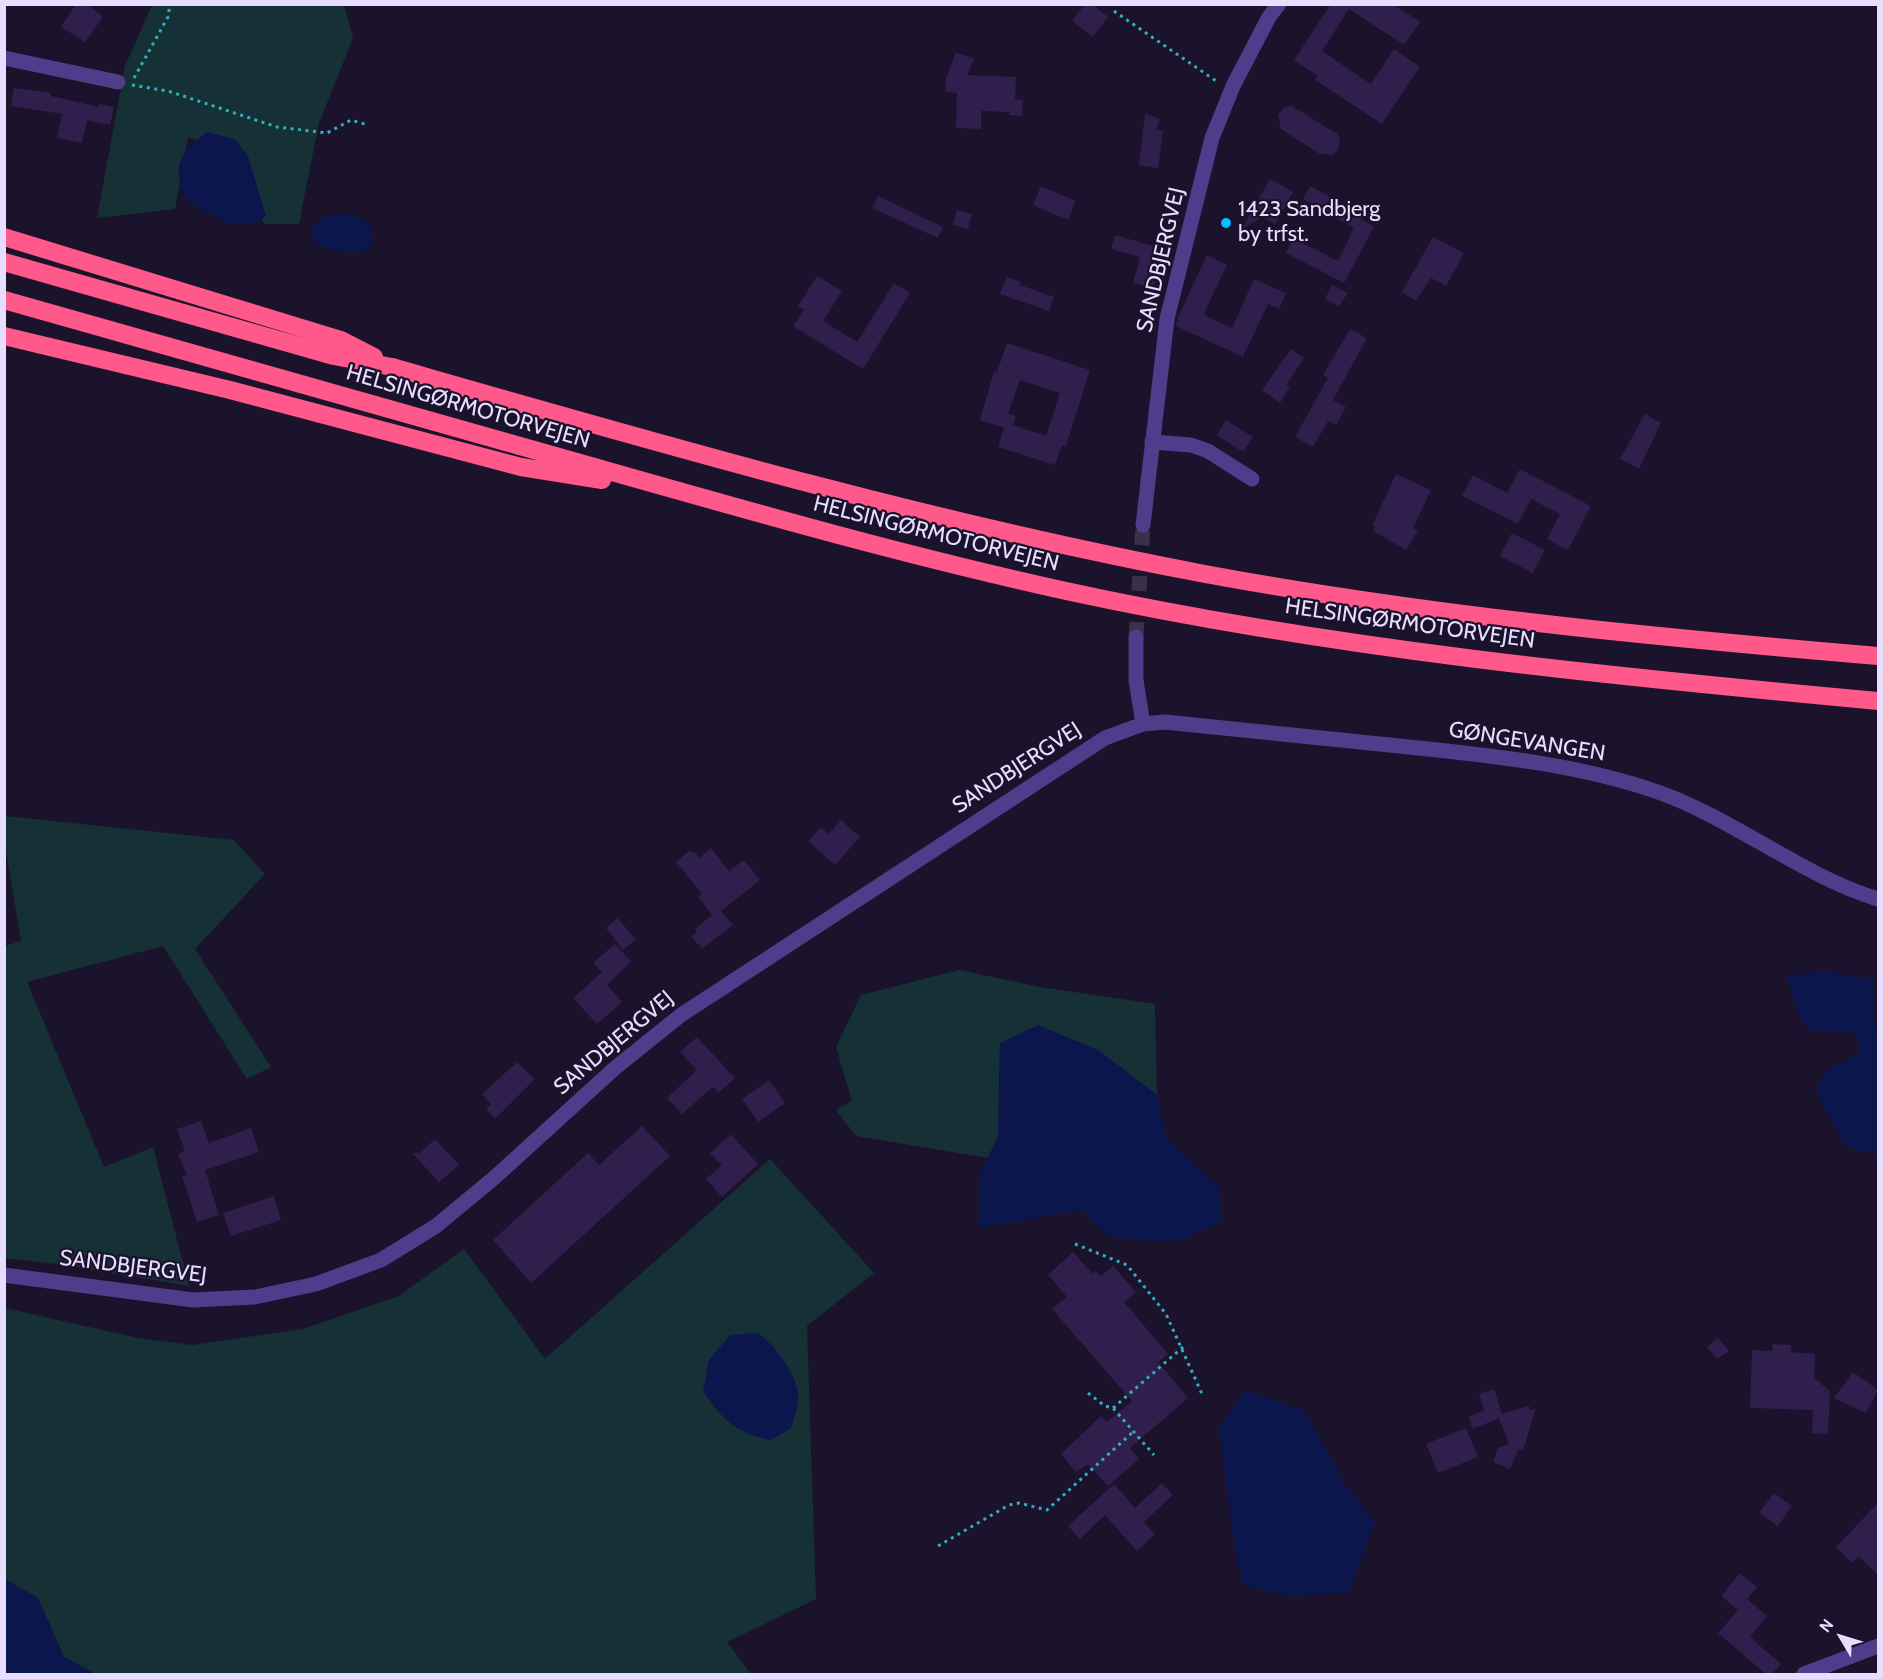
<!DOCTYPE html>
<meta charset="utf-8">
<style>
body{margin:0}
#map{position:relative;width:1883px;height:1679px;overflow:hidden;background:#1b122c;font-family:Cabin,sans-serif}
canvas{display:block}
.frame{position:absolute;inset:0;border:6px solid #e7ddff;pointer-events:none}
.north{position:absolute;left:1811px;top:1607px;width:60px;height:60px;-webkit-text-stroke:4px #1b122c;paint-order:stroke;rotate:308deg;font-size:16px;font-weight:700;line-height:24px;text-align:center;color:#e7ddff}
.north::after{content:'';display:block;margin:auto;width:21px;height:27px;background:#e7ddff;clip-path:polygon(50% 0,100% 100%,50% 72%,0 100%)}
</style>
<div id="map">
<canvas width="1883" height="1679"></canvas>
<div class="frame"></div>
<div class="north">N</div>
</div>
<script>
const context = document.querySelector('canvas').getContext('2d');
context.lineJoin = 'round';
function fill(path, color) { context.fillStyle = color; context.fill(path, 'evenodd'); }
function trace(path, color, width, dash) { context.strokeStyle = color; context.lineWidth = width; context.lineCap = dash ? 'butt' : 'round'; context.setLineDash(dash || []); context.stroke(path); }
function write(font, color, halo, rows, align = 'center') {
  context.font = font + ' Cabin,sans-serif'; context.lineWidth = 4.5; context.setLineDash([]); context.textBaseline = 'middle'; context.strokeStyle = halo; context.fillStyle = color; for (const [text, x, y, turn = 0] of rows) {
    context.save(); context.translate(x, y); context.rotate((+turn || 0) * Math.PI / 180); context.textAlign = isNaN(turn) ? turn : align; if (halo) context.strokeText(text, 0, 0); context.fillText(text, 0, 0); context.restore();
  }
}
fill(new Path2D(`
 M152,5h192l9,33 -34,85 -20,101h-35l-27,-69 -49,-18 -13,72 -78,9 28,-152z
 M5,816l229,24 31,34 -70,75 76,118 -24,12 -84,-133 -136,36 77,185 49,-20 36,139 -124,-21 -60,-7v-312l16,-5 -16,-96z
 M959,970l81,17 115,17 2,91 -59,-45 -98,-7 -2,94 -10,21 -132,-22 -20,-26 16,-9 -16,-54 25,-52z
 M770,1159l104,114 -67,53 9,273 -89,43 24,32h-660l1,-2 -28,-15 -26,-59 -33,-19v-271l133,30 54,7 111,-16 96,-33 65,-47 81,110z`), '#153136');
fill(new Path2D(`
 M207,132l28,7 13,17 18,60c-28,22 -62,-3 -84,-22 -8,-35 -1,-41 25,-62z
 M340,213c25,5 38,8 30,36 -19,7 -38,2 -55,-7l-6,-12 14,-13z
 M1826,971l47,8c2,21 -3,40 5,60v116l-33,-9 -29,-54 10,-21 35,-19 -7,-20 -47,-2 -11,-22 -9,-32z
 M1038,1025l60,25 59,45 10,44 52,49 3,34 -48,20 -65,-5 -28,-27 -101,18 -1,-53 19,-38 2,-94z
 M758,1333c17,12 42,44 40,67 0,9 -5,20 -7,28l-20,12c-35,-6 -49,-21 -68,-49l6,-31 21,-25z
 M1245,1390l60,21 40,73 30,38 -27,71 -57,3 -47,-10 -8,-31 -17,-126z
 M4,1579l34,19 26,59 28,15 -1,2h-86z`), '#0b174c');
fill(new Path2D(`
 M76,4h11l16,13 -18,25 -24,-15z
 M1085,4h7l16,13 -15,20 -21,-16z
 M1331,4h62l27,18 -16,23 -55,-36 -27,42 49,33 23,-35 26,18 -38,57 -67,-44 3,-4 -24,-16z
 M956,52l18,7 -7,16 49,2 -1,22 8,1 -1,16 -13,-1v-3l-28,-1v18l-25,-1 1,-35 -12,-1 1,-14z
 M14,88l37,5v3l48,11v-3l15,3 -4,18 -23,-5 -5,23 -25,-5 5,-24 -51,-8z
 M1292,106l45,28 3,6 -2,10 -5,5 -13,-1 -39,-25 -3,-14 7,-8z
 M1145,114l15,5 -4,11 7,1 -5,37 -19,-3z
 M1270,179l23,13 -18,32 -13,-7 -21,13z
 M1041,186l35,15 -8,19 -35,-15z
 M1310,186l53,29 -2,4 13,8 -30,56 -58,-30 7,-15 45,23 16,-33 -51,-29z
 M878,196l65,31 -5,11 -66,-30z
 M957,210l15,4 -4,15 -15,-4z
 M1115,235l49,14 -11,39 -20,-5 7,-26 -29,-8z
 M1433,237l31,16 -18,33 -15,-8 -15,23 -14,-9z
 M1207,255l20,10 -23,48 2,3 26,12 22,-49 32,14 -7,16 -11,-5 -25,53 -67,-31 2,-9z
 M817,276l25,15 -19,30 34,21 37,-59 16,10 -47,76 -70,-43 11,-17 -6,-3z
 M1007,277l14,5 -1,3 34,12 -5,14 -49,-17z
 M1332,285l16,8 -9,13 -14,-7z
 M1350,329l17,9 -34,62 13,7 -10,18 -8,-4 -15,26 -18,-10 33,-59 -5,-3z
 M1007,343l83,27 -24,76 -4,-1 -7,20 -57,-18 6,-19 -24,-8 14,-49 3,1zM1020,380l40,13 -14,43 -33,-11 3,-9 -8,-2z
 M1291,349l13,9 -18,27 4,2 -10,16 -18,-13z
 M1645,414l16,9 -22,46 -19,-10z
 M1226,420l27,17 -10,15 -26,-17z
 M1520,469l71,37 -23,44 -21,-11 13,-25 -29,-15 -13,25 -56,-28 11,-21 34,18z
 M1396,474l35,16 -18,38 5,3 -12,19 -33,-19 2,-3 -3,-2z
 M1512,533l33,17 -12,23 -33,-17z
 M841,820l19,17 -25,28 -27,-24 13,-14 8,7z
 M711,848l18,23 15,-11 16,20 -39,31 12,14 -31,24 -11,-13 6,-4 -2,-3 17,-14 -14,-18 4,-3 -26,-32 13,-11 2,2 2,-2 6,7z
 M617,918l19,21 -13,11 -17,-22z
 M615,944l16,17 -24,24 15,17 -25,22 -24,-26 29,-26 -9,-9z
 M697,1037l38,41 -17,15 -5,-6 -31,27 -15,-16 30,-28 -17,-18z
 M517,1062l18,17 -40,40 -9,-10 5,-5 -9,-10z
 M769,1080l16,23 -27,19 -16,-23z
 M201,1121l8,22 42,-15 8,24 -54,18 14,45 -22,7 -15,-46 5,-1 -9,-21 7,-3 -8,-22z
 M642,1126l28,30 -139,127 -38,-43 95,-87 11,12z
 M731,1134l27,30 -36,33 -16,-18 16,-14 -12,-12z
 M435,1139l24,26 -20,17 -27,-29h8z
 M274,1196l7,24 -50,16 -8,-23z
 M1073,1252l20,22 3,-3 5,5 12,-10 23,26 -12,10 44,52 -10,8 30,36 -58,50 9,11 -31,27 -20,-22 -12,8 -15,-18 40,-38 6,6 25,-21 -80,-92 15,-12 -19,-22z
 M1718,1338l11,13 -12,8 -10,-12z
 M1773,1344l18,1v7l24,2 -1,24 16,13 -2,43 -16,-1 1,-23 -63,-2 2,-58 20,1z
 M1853,1372l25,18 -12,23 -32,-15z
 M1494,1389l8,25 27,-8 1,4 6,-2 -13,43 -5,-2 -8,20 -17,-7 5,-14 11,-4 -10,-26 -26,11 -5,-12 16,-7 -5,-16z
 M1466,1428l12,29 -40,16 -12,-29z
 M1162,1483l11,12 -29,27 11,12 -18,17 -32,-36 -25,24 -12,-13 46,-42 21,24z
 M1774,1493l18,13 -14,20 -19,-13z
 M1878,1503v72l-20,-19 -6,7 -16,-16z
 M1740,1573l17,14 -10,12 20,17 -17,21 31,27 -9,10h-6l-48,-41 20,-23 -17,-14z`), '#301e4d');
trace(new Path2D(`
 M1136,637l7,-112`), '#3a304c', 15, [15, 8]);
trace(new Path2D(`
 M1114,11l105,72
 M134,78l34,-61 2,-13
 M132,85l36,6 109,36 50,6 24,-13 17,5
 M1075,1244l52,21 39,49 36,80
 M1088,1393l17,13 8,2 41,47
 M1113,1408l70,-61
 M938,1546l71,-41 10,-2 28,7 87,-79`), '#31aebf', 3, [3, 4.5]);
trace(new Path2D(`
 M4,58l114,24
 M1152,442l39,3 17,6 44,28
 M1804,1674l74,-28`), '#4e3d8b', 15);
trace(new Path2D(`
 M1143,525l24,-206 45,-181 21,-52 36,-69 10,-13
 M1136,637v43l7,44
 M4,1275l189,25 62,-3 61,-13 65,-24 55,-34 58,-48 121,-110 66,-53 424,-277 38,-14 22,-2c81,8 163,17 244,25 85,9 168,17 249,45 76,27 146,85 220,107`), '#4e3d8b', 15);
trace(new Path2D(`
 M4,237l337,103 33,17
 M4,262l330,94 58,11c269,77 537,155 813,207 222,41 448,63 673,82
 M4,300c192,55 384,109 576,163 162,46 322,92 486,128 267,58 541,85 812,110
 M4,336l226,54 291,77 81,13`), '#ff588a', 18);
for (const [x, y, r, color] of [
 [1226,223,6,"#0abafe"]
]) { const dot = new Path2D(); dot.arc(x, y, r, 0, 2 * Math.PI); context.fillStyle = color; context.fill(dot); trace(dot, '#1b122c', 2); }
write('22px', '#e7ddff', '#1b122c', [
 ["1423 Sandbjerg",1238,210],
 ["by trfst.",1238,235]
], 'left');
write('22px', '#e7ddff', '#1b122c', [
 ["SANDBJERGVEJ",1161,260,-77],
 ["HELSINGØRMOTORVEJEN",468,407,16],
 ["HELSINGØRMOTORVEJEN",936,534,14],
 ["HELSINGØRMOTORVEJEN",1410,624,8],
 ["GØNGEVANGEN",1527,742,9],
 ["SANDBJERGVEJ",1017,768,-33],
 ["SANDBJERGVEJ",614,1043,-40],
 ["SANDBJERGVEJ",133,1267,7]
]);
</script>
